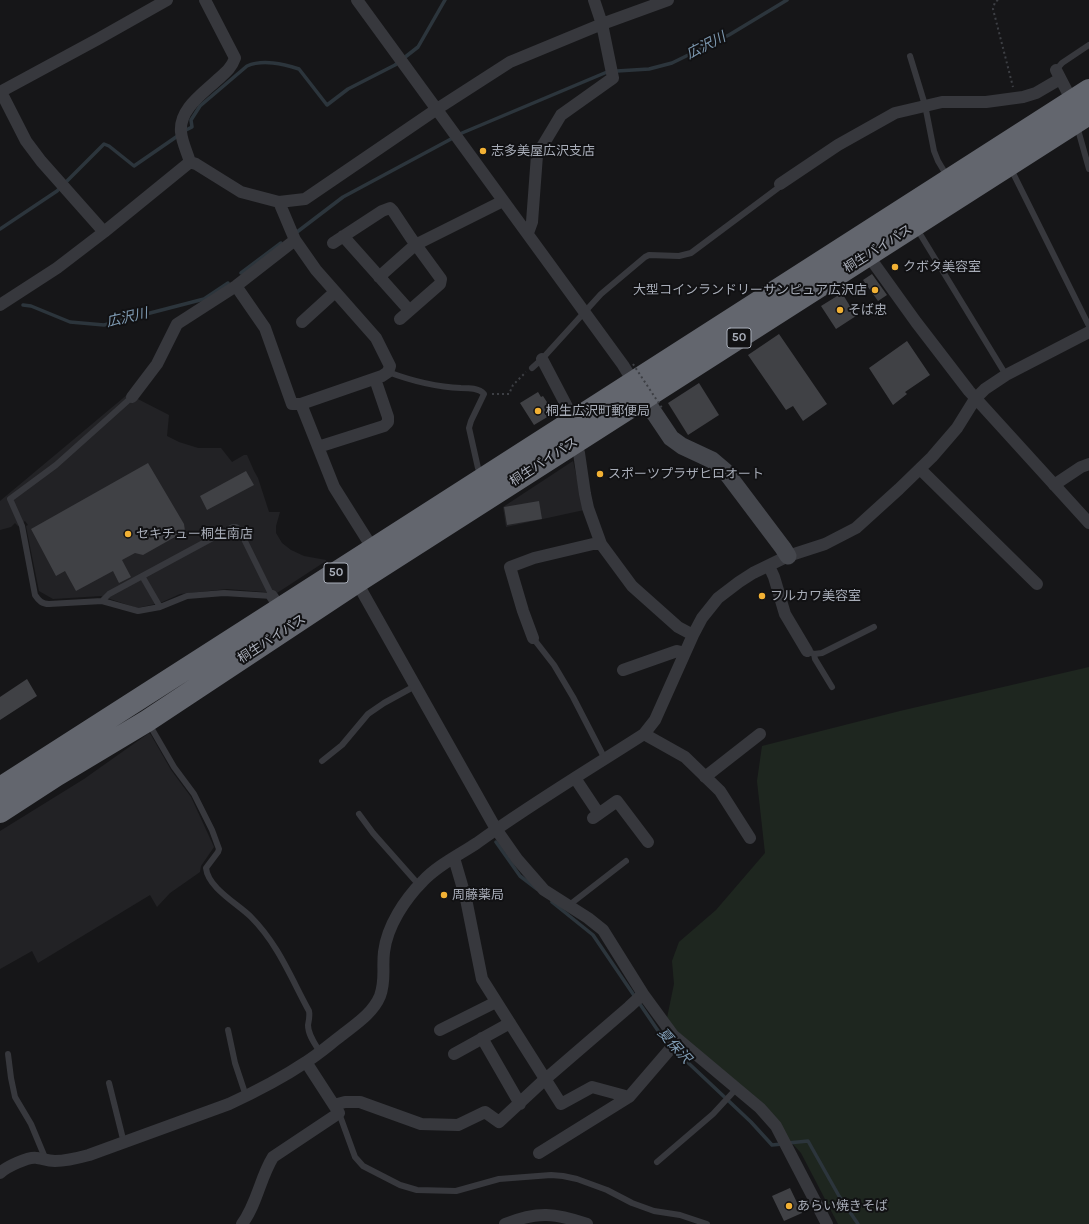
<!DOCTYPE html>
<meta charset="utf-8">
<style>
body{margin:0}
canvas{display:block;background:#161618}
</style>
<canvas width="1089" height="1224"></canvas>
<script>
const context = document.querySelector('canvas').getContext('2d');
context.lineJoin = 'round';
function fill(path, color) { context.fillStyle = color; context.fill(path, 'evenodd'); }
function trace(path, color, width, dash) { context.strokeStyle = color; context.lineWidth = width; context.lineCap = dash ? 'butt' : 'round'; context.setLineDash(dash || []); context.stroke(path); }
function write(font, color, halo, rows, align = 'center') {
  context.font = font + ' Karla,"Noto Sans JP",sans-serif'; context.lineWidth = 4; context.setLineDash([]); context.textBaseline = 'middle'; context.strokeStyle = halo; context.fillStyle = color; for (const [text, x, y, turn = 0] of rows) {
    context.save(); context.translate(x, y); context.rotate((+turn || 0) * Math.PI / 180); context.textAlign = isNaN(turn) ? turn : align; if (halo) context.strokeText(text, 0, 0); context.fillText(text, 0, 0); context.restore();
  }
}
fill(new Path2D(`
 M128,394l41,21 -2,21 12,6 19,6h23l11,14 12,-7h3l7,16 4,7 11,34h11l-4,14v7l6,10 9,7 13,6 22,4v1l-49,32 -50,-4 -47,5 -20,9 -23,5 -36,-12 -48,3 -14,-8 -13,-65 2,-1 -3,-4 -7,5 -3,-3 -4,4 -11,3v-29z
 M573,461l11,49 -78,17 -3,-20z
 M149,733l2,2 20,35 20,27 23,50 -13,19 -1,6 -30,21 -13,14 -7,-12 -112,68 -6,-12 -32,18v-138l84,-52z`), '#222225');
fill(new Path2D(`
 M1089,667v557h-251l-37,-71 -41,-45 -83,-75 -10,-15 7,-34 -2,-23 7,-19 37,-32 49,-57 -8,-72 5,-35 138,-35z`), '#1e261f');
trace(new Path2D(`
 M617,71l32,-2 23,-6 57,-28 58,-35
 M184,131l8,-4 -1,-7 9,-14 47,-40c16,-7 36,-2 52,3l28,36 21,-16 47,-24 23,-18 27,-47
 M462,133l145,-61
 M0,229l57,-38 47,-47 5,2 25,20 45,-31
 M297,232l46,-35 108,-58
 M241,273l40,-30
 M23,305l8,1 39,16 34,3 100,-26 24,-16
 M496,842l24,34 17,13
 M552,902l41,33 72,106 86,81 21,23 10,-1
 M788,1143l20,-2 31,55 19,28`), '#2c353c', 3.5);
fill(new Path2D(`
 M872,274l15,21 -9,6 -15,-21z
 M842,293l14,23 -20,13 -15,-23z
 M779,334l48,70 -24,17 -10,-15 -7,4 -38,-55z
 M907,341l23,34 -25,17 2,2 -14,11 -24,-37z
 M699,383l20,32 -31,20 -20,-32z
 M538,392l3,5 2,-1 11,17 -20,12 -14,-22z
 M148,463l36,61 1,7 -3,2 -39,22 -8,-2 -13,7 9,17 -12,6 -6,-12 -37,20 -11,-20 -9,5 -25,-47z
 M246,471l8,14 -47,25 -7,-14z
 M539,501l3,18 -35,6 -3,-18z
 M27,679l10,17 -37,24v-23z
 M790,1188l12,25 -18,8 -12,-25z`), '#404145');
trace(new Path2D(`
 M998,0l-3,2 -2,7 20,78
 M492,394h17l4,-9 13,-13`), '#3d3f44', 2, [2, 3]);
trace(new Path2D(`
 M910,56l15,49 9,46 4,10 9,15
 M1056,70l6,-7 27,-18
 M1077,126l12,43
 M1011,169l78,157
 M917,229l89,146
 M532,368l10,-9 59,-65 44,-37 4,-2 30,1 12,-3 87,-65 2,-4
 M388,372c24,9 47,15 73,16 8,0 18,0 23,6l-13,27 -2,7 9,40 4,7
 M132,397l-76,68 -46,34 12,27 13,69c4,6 7,9 14,9l53,-3 36,10 22,-4 27,-11 37,-3 48,3
 M142,576l18,31
 M102,601l7,-7 124,-67h3l3,2 33,67
 M533,638l21,27 19,32 32,62
 M807,651l7,3 8,-1 52,-26
 M814,654l1,5 17,28
 M149,724l25,43 20,27 18,36 7,19 -1,3 -12,16c2,20 32,36 45,49 27,27 40,61 58,94 1,5 0,9 -1,14 0,10 7,19 12,27
 M322,761l20,-16 26,-31 16,-11 31,-17
 M359,814l14,19 46,52
 M568,906l58,-45
 M228,1030l7,33 11,33
 M8,1054l3,24 4,19 16,27 15,36
 M109,1083l15,60
 M339,1113l16,44 8,9 37,19 17,5 39,1 43,-12 52,-4 12,1 14,3 30,11 25,13 22,8 26,4 27,9
 M657,1162l56,-48 24,-26`), '#37383d', 6);
trace(new Path2D(`
 M357,0l266,365 11,18
 M1056,70l16,31
 M0,92l98,-53 69,-39
 M1,92l25,49 15,20 63,71
 M190,162l6,2 45,28 38,10 26,-3 132,-90 73,-47 92,-38 66,-24
 M190,162c-3,-10 -8,-20 -9,-30 -2,-22 20,-37 35,-51 9,-8 15,-12 19,-23l-30,-58
 M780,184l58,-39 57,-32 47,-11h44l37,-5 13,-4 24,-14
 M528,233l4,-11 5,-67 24,-40 52,-37 -11,-54 -8,-24
 M343,236l66,74
 M333,243l49,-32 8,-3 3,3 18,27 30,41 -1,5 -40,35
 M865,251l51,71 53,69 120,132
 M379,277l36,-32 88,-44
 M236,286l29,42 27,76h9l81,-28 6,-4 2,-6 -14,-28 -60,-68 -21,-30 -16,-38
 M0,305l57,-37 47,-36 86,-70
 M302,322l33,-30
 M542,359l32,61
 M132,397l25,-33 20,-40 59,-38 59,-46
 M301,404l33,83 39,62
 M575,442l4,11 6,41 3,14 13,36 31,42 46,41 15,8
 M318,447l66,-21 4,-4v-5l-13,-38
 M920,469l117,115
 M1054,485l27,-18 8,-3
 M769,566l5,11 11,37 22,37
 M355,579l141,250 21,30 27,31 44,28 15,12 40,64 30,41 87,73 16,18 51,98
 M272,596l8,12
 M533,638l-10,-27 -13,-44 24,-9 59,-14h8
 M623,670l54,-19 8,2
 M644,734l41,23 35,34 30,47
 M705,777l55,-43
 M575,778l24,36
 M593,818l24,-17 31,41
 M454,858l12,41 16,80 79,125 31,-17 37,10 49,-57
 M440,1030l56,-28
 M482,1038l38,66
 M454,1054l56,-31
 M334,1105l11,-3h15l61,22 37,1 27,-13 14,10 43,-40 87,-75 14,-13
 M539,1153l90,-56
 M0,1173c6,-6 29,-17 37,-15 9,1 8,3 18,3 12,0 23,-3 34,-6l140,-51c26,-12 53,-26 77,-42 13,-8 24,-18 36,-27 14,-11 31,-22 38,-39 6,-16 2,-28 4,-44 3,-26 21,-53 39,-71 15,-16 36,-26 54,-38 54,-39 111,-73 167,-109l11,-14 38,-85 9,-17 16,-20 21,-16 14,-9 35,-17 37,-12 31,-16 43,-39 33,-32 25,-29 18,-29 10,-10 21,-14 83,-43
 M242,1224c15,-20 18,-46 31,-67l66,-44 -33,-51
 M505,1224c33,-13 50,-11 82,0`), '#37383d', 12);
trace(new Path2D(`
 M638,389l33,49 11,8 30,14 13,11 58,77 5,8`), '#45474d', 17);
trace(new Path2D(`
 M0,788l1089,-698
 M0,812l57,-37 90,-54 210,-139 732,-468`), '#63666e', 22);
trace(new Path2D(`
 M633,364l29,44`), '#3d3f44', 2, [2, 3]);
for (const [x, y, r, color] of [
 [483,151,4,"#f2b134"],
 [895,267,4,"#f2b134"],
 [875,290,4,"#f2b134"],
 [840,310,4,"#f2b134"],
 [538,411,4,"#f2b134"],
 [600,474,4,"#f2b134"],
 [128,534,4,"#f2b134"],
 [762,596,4,"#f2b134"],
 [444,895,4,"#f2b134"],
 [789,1206,4,"#f2b134"]
]) { const dot = new Path2D(); dot.arc(x, y, r, 0, 2 * Math.PI); context.fillStyle = color; context.fill(dot); trace(dot, '#111113', 1.5); }
for (const [x, y, w] of [
 [739,338,24],
 [336,573,24]
]) { const box = new Path2D(); box.roundRect(x - w / 2, y - 10, w, 20, 3); context.fillStyle = '#111113'; context.fill(box); trace(box, '#a8adb8', 1); }
write('bold 12px', '#a8adb8', null, [
 ["50",739,338],
 ["50",336,573]
]);
write('13px', '#a8adb8', '#111113', [
 ["志多美屋広沢支店",491,151],
 ["クボタ美容室",903,267],
 ["大型コインランドリーサンピュア広沢店",867,290,"right"],
 ["そば忠",848,310],
 ["桐生広沢町郵便局",546,411],
 ["スポーツプラザヒロオート",608,474],
 ["セキチュー桐生南店",136,534],
 ["フルカワ美容室",770,596],
 ["周藤薬局",452,895],
 ["あらい焼きそば",797,1206]
], 'left');
write('13px', '#a8adb8', '#111113', [
 ["桐生バイパス",878,249,-32],
 ["桐生バイパス",544,462,-33],
 ["桐生バイパス",272,639,-33]
]);
write('italic 14px', '#7f9bb3', '#111113', [
 ["広沢川",706,46,-27],
 ["広沢川",127,318,-13],
 ["夏保沢",674,1046,48]
]);
</script>
